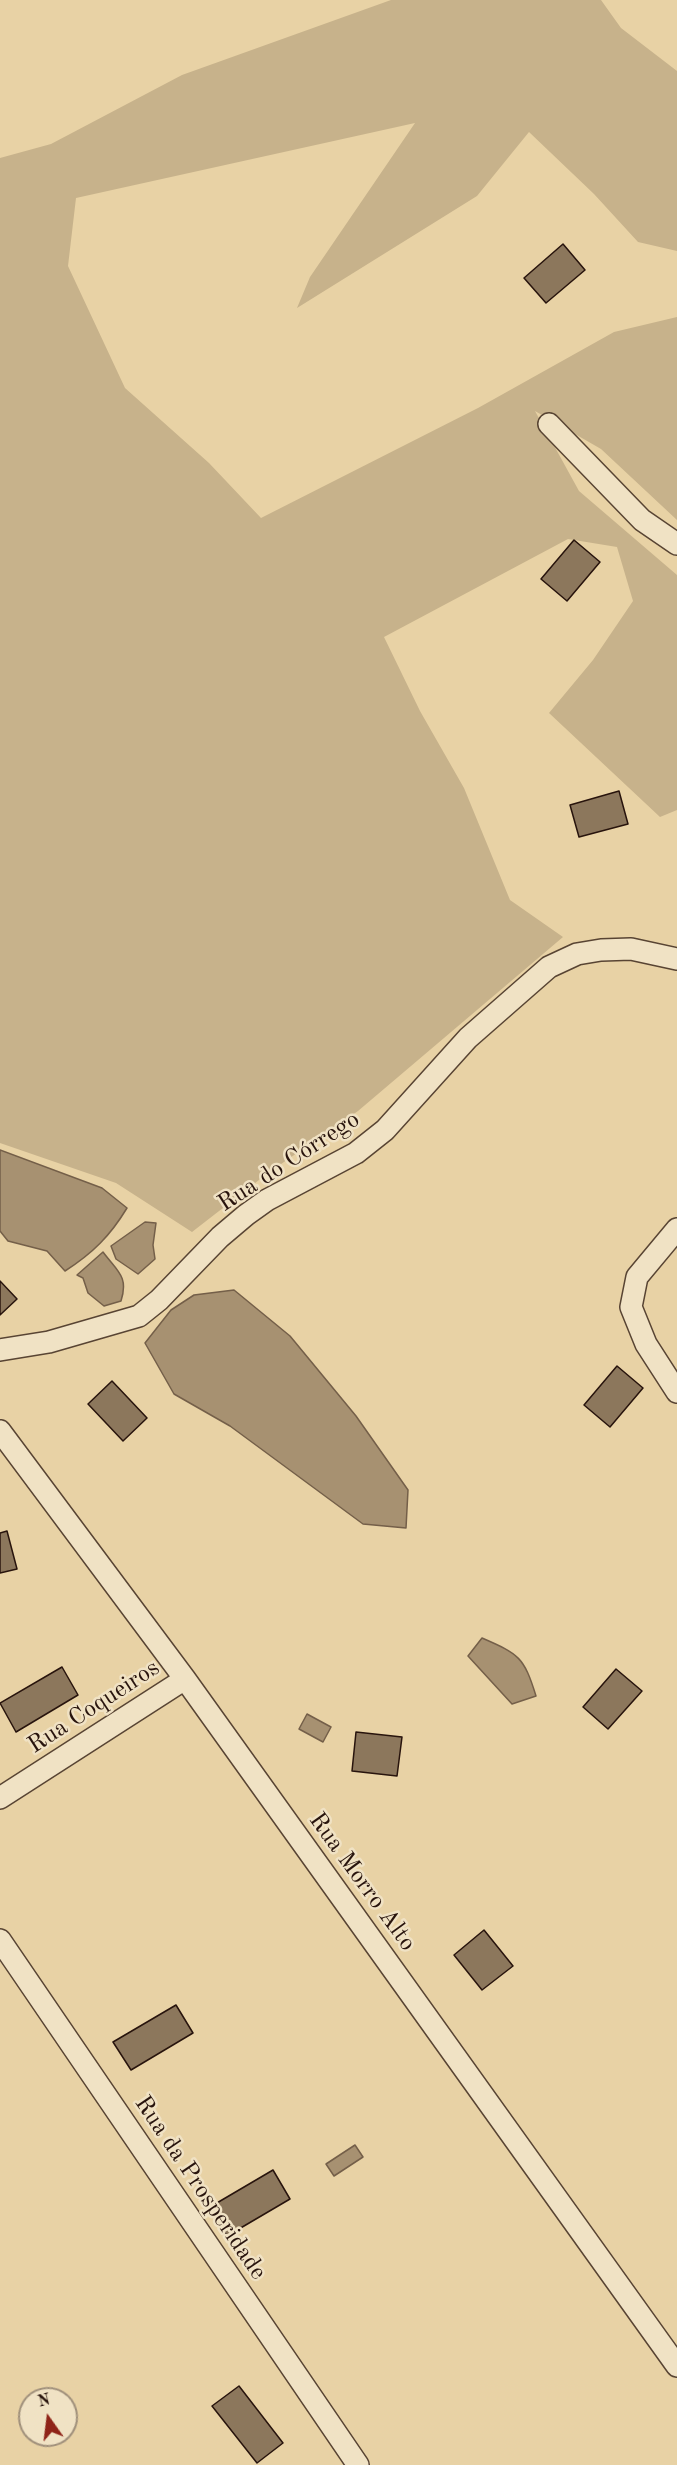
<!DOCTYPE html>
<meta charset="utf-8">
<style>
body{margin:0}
#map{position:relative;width:677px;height:2465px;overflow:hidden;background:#e8d2a5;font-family:"Old Standard TT",serif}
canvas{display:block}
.north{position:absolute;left:18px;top:2387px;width:60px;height:60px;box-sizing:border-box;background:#f0e2c4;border:2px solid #a0907b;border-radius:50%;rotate:346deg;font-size:16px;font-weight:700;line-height:24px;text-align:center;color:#28140d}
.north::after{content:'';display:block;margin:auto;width:21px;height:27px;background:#8f2418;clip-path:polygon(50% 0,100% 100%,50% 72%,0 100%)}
</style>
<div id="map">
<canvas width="677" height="2465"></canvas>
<div class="north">N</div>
</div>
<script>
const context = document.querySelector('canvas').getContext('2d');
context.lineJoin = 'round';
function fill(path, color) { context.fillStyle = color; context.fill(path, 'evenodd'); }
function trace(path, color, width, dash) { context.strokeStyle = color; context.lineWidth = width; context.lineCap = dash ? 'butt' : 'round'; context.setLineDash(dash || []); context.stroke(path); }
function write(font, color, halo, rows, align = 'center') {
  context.font = font + ' "Old Standard TT",serif'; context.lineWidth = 5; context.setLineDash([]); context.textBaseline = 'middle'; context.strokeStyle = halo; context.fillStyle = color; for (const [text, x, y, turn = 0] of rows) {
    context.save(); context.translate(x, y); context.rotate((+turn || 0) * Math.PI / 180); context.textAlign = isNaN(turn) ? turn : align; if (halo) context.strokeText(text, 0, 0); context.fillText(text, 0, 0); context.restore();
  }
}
fill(new Path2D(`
 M391,0h210l20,28 56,43v180l-39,-9 -44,-48 -65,-62 -52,64 -180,112 13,-31 105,-154 -339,75 -8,68 57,122 84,75 52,55 217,-110 136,-76 63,-15v203l-76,-71 -66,-38 44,80 98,84v235l-17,7 -111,-104 44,-53 40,-59 -16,-54 -49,-8 -184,98 36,74 44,77 46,112 53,37 -205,174 -90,62 -76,59 -76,-49 -116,-40v-985l51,-14 131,-69z`), '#c7b28b');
const water = new Path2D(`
 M0,1150l102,38 25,20c-17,28 -34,45 -62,63l-18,-20 -39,-10 -8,-10z
 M145,1222l11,1 -3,22 2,14 -17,15 -22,-15 -5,-13z
 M103,1252c14,19 26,24 18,49l-17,5 -16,-13 -5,-15 -6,-3z
 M234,1290l56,46 66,80 52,74 -2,38 -43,-4 -133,-98 -56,-32 -29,-51 26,-33 23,-15z
 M482,1638c37,16 42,19 54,58l-24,8 -44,-48z
 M307,1714l24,13 -8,15 -24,-13z
 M355,2145l8,12 -29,19 -8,-12z`);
fill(water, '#a79171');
trace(water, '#745f49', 1.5);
const building = new Path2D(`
 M563,244l22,26 -39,33 -22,-25z
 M574,540l26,22 -33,39 -26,-22z
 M619,791l9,33 -49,13 -9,-32z
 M0,1281l17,18 -17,16z
 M617,1366l26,22 -33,39 -26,-22z
 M112,1381l35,37 -24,23 -35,-37z
 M7,1531l10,38 -17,4v-40z
 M62,1667l16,28 -62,37 -16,-29z
 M616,1669l26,22 -34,38 -25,-22z
 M356,1732l46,5 -5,39 -45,-5z
 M484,1930l29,36 -31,24 -28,-35z
 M176,2005l17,28 -62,37 -18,-28z
 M273,2170l17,29 -63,37 -17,-29z
 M239,2386l44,57 -26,20 -45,-57z`);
fill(building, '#8c775c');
trace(building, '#28140d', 1.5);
const minor = new Path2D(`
 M549,424l93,96 35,24
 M677,1229l-40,48 -6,30 15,37 31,48
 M0,1350l49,-8 90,-26 20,-16 61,-63 26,-22 21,-15 89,-47 29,-23 83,-92 81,-71 28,-13 24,-4 30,-1 46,10
 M0,1431l185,248 492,687
 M0,1798l185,-119
 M0,1940l358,525`);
trace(minor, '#584433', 24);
trace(minor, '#f0e2c4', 21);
write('24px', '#28140d', '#f0e2c4', [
 ["Rua do Córrego",289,1162,-33],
 ["Rua Coqueiros",94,1707,-33],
 ["Rua Morro Alto",362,1882,54],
 ["Rua da Prosperidade",200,2188,56]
]);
</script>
